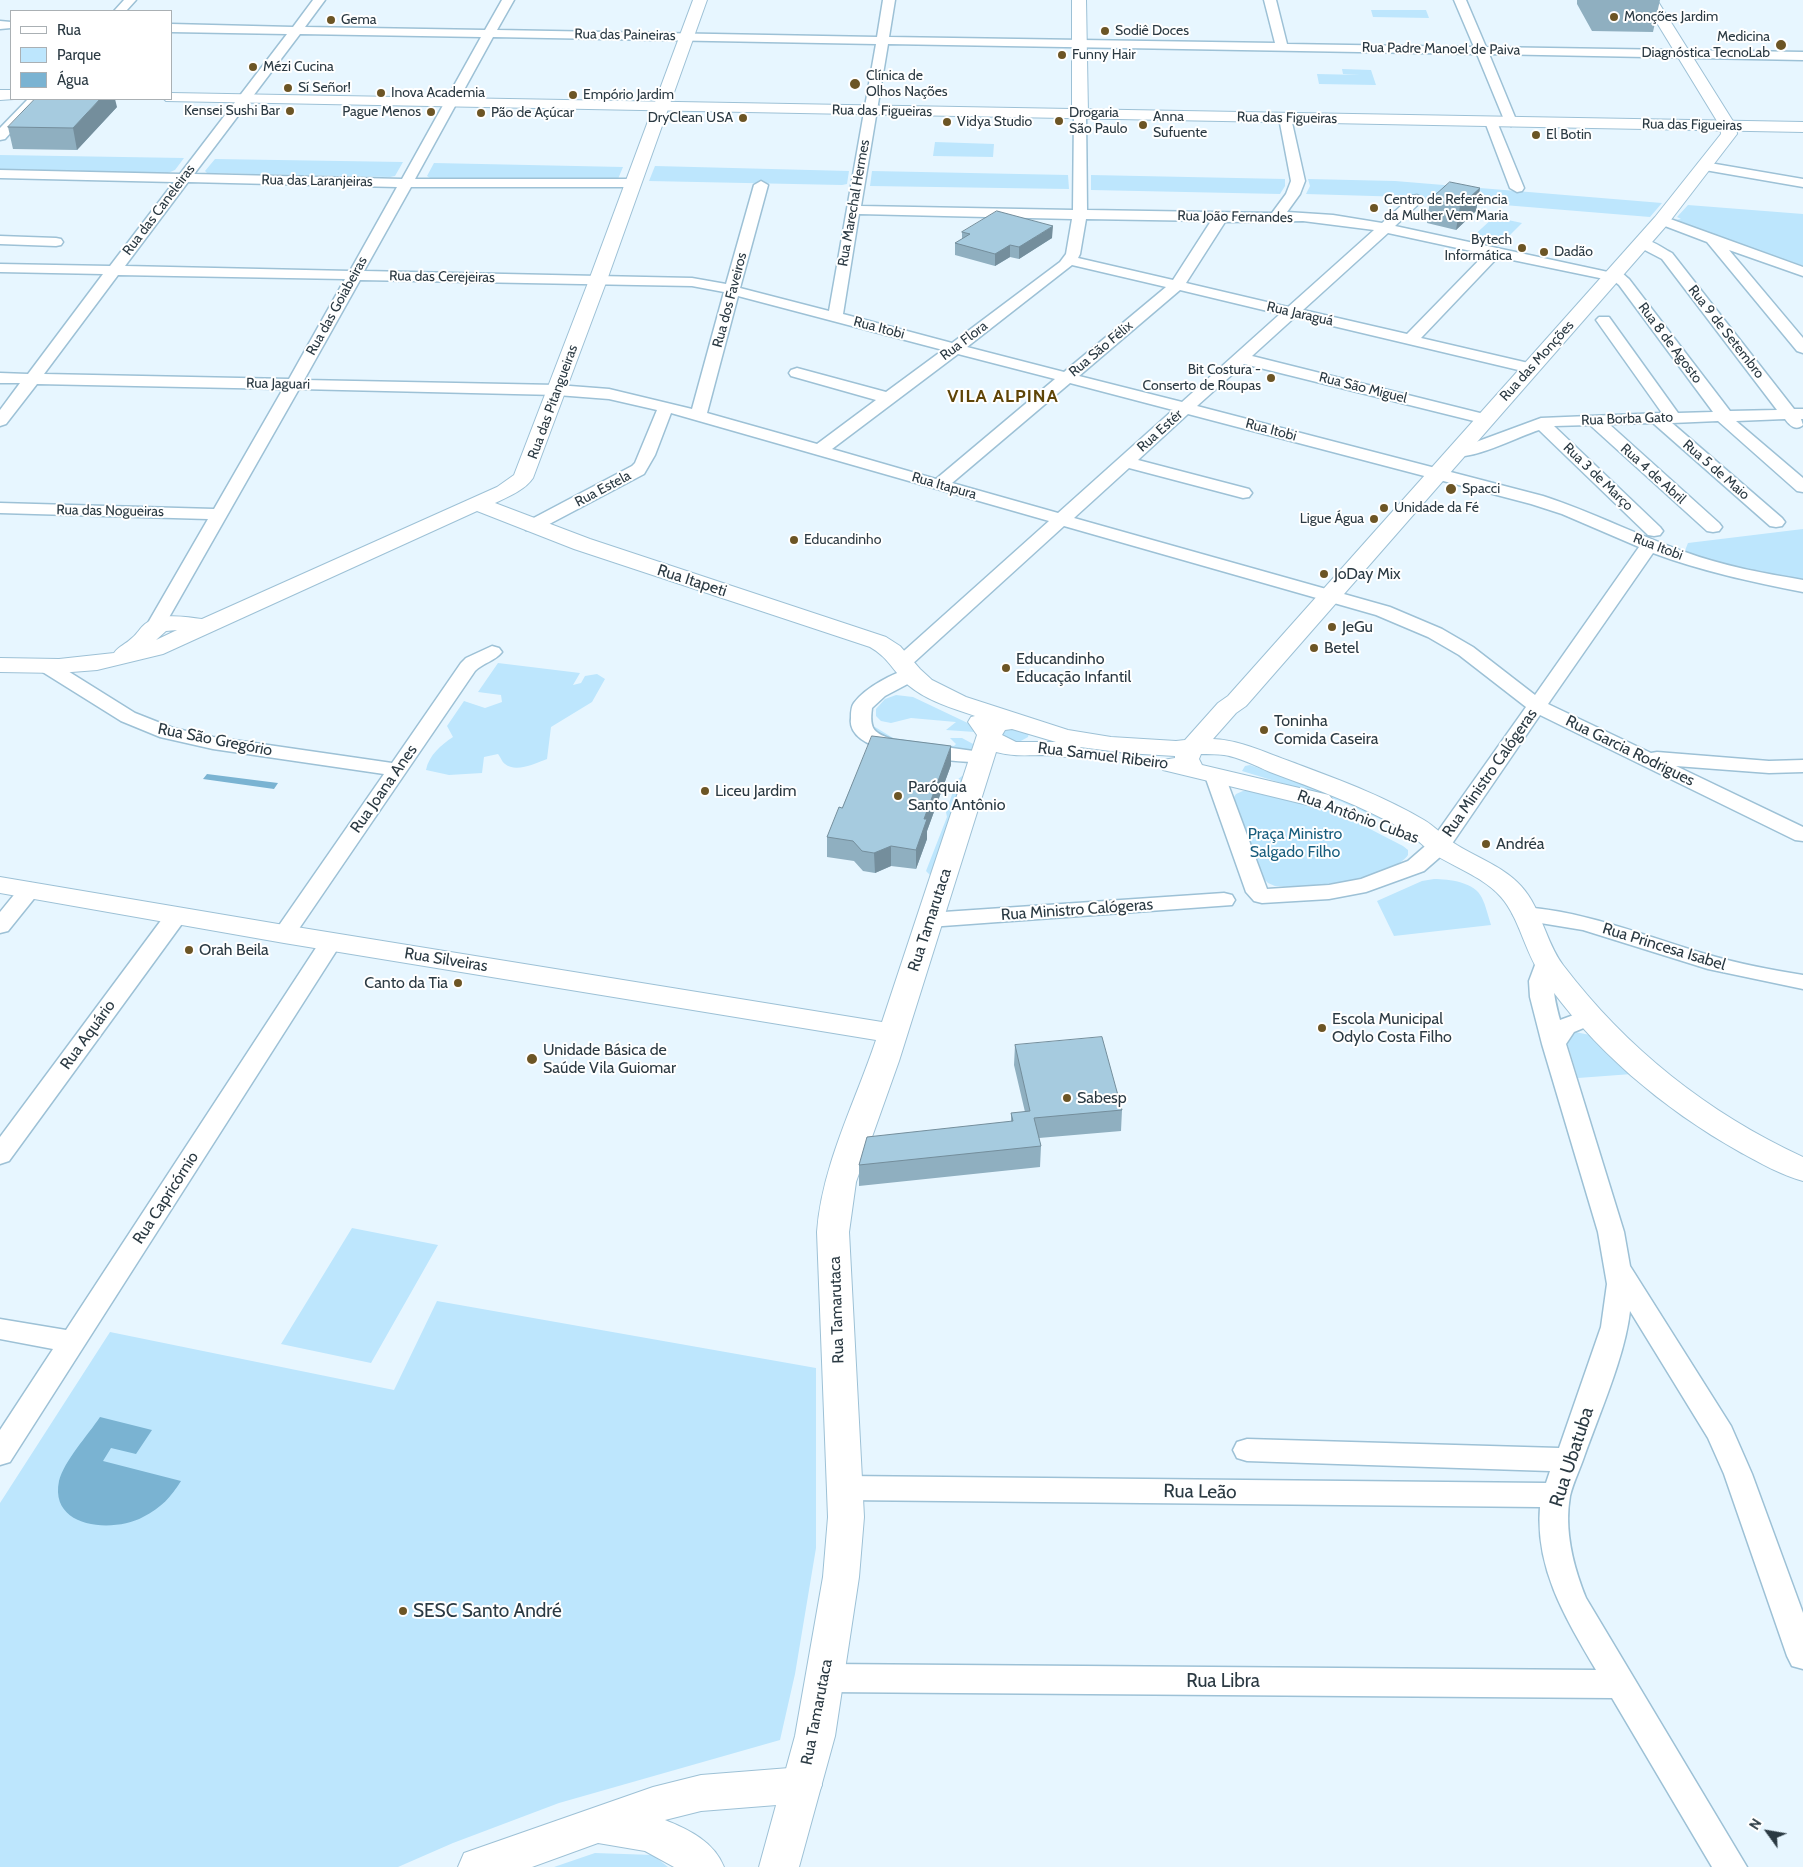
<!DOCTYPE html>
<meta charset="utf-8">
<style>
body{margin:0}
#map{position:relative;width:1803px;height:1867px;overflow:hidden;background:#e7f6ff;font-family:Cabin,sans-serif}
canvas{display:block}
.legend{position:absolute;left:10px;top:10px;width:162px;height:90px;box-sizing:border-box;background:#fff;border:1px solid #aab0b4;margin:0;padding:6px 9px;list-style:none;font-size:15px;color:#2b3a43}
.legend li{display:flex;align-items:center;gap:10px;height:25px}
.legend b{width:25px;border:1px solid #aab0b4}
.north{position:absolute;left:1743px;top:1807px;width:50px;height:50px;-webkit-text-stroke:4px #fff;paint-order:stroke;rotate:302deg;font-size:14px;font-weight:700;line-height:20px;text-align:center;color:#2b3a43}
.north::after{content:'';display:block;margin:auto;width:18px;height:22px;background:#2b3a43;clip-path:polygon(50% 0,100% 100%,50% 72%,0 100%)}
</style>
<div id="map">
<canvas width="1803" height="1867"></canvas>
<ul class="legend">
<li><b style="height:6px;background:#fff"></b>Rua</li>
<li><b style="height:14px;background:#bde6fd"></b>Parque</li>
<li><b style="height:14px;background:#7ab3d2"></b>Água</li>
</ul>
<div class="north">N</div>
</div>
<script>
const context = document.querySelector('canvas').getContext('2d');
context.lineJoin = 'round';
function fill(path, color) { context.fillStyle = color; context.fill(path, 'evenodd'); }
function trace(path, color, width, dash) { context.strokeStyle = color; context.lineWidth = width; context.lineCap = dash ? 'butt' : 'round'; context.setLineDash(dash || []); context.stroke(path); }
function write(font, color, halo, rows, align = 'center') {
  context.font = font + ' Cabin,sans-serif'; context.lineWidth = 4; context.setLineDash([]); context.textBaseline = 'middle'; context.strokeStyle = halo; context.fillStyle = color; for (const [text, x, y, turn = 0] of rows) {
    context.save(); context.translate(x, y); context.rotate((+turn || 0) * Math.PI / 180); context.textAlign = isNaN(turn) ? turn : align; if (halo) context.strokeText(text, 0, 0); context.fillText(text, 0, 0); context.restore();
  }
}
fill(new Path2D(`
 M1371,10h55l3,8 -56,-1z
 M1342,69l29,1 5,15 -57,-1 -2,-10 43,1 -17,-1z
 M935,142l59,2 -1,13 -60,-1z
 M0,155l184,3 -9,12 -7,3 -168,-4z
 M215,159l188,3 -8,14 -5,1 -183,-4 -2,-2z
 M434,163l189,4 -5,12 -5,2 -183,-3 -3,-2z
 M655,166l194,5 -2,13 -5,1 -193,-4z
 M872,171l196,4 1,14 -199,-3z
 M1091,175l194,4v7l-5,8 -189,-4z
 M1308,179l87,2 267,22 -12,14 -244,-20 -100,-3 4,-8z
 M1688,205l115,9v52l-129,-46 7,-1 -4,-2z
 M1494,217l28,6 -23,23 -29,-7z
 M1803,529v53l-59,-12 -60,-17 4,-10z
 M498,663l82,10 -7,12 8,-2 4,-7 12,-2 8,5 -13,23 -41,25 -4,32c-11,4 -31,14 -42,5 -3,-2 -5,-8 -7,-10l-14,3 -2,16 -33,2 -23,-5c3,-15 15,-25 27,-33l-6,-11 17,-25 21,7 17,-6 -1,-7 -23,-3z
 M896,695l17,2 61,29 1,6 -29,-2 10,-8 -45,-4 -20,5 -10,-2 -5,-5v-7l9,-10z
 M1009,726l20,7 -1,4 -9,5 -16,-2 -3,-9z
 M875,727l18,11 61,8 2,-2 -6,-6h12l13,7v6l-86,-9 -17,-13z
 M1250,765l103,37 56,30 -69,-31 -98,-30 3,-5z
 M962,776h3l-34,100 -5,-5 21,-54 -1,-5 11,-32z
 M1243,791h7l70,16 21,7 62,32 5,4v5c-16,24 -104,35 -133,31l-7,-3 -8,-8 -26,-78 2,-3z
 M1434,879c15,0 41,3 48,19 4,8 6,18 9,27l-97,11 -17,-35 45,-20z
 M1575,1032l15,3 42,39 -54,4 -11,-36 5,-8z
 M352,1228l86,17 -67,118 -90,-19z
 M437,1301l379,67v180l-21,126 -15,66 -221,63 -106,40 -55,24h-398v-364l110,-171 284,58z
 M595,1853l58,2 15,12h-114z`), '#bde6fd');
fill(new Path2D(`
 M207,774l71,9 -4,6 -71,-10z
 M100,1417l52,13 -16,24 -25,-6 -8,13 78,20c-10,16 -20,27 -38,36 -29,16 -94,12 -84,-36 5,-20 29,-46 41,-64z`), '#7ab3d2');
const street = new Path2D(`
 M124,0h12l-10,11h-12z
 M313,0h12l-20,27 180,3 17,-30h12l-17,30 380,7 6,-37h12l-6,37 386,6 -11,-43h12l11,44 187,3 -20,-47h12l20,47 317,5v8l-314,-6 28,68 -6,4 -6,-4 -28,-68 -589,-10 -27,162 212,4 1,-96 6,-4 6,4 1,96 185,3 14,-19 5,-13 -12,-63 6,-4 6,4 14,63 -5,13 -13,18 46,3 49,8 30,-27 5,-1 7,4 -29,27 213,46c9,-5 14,1 21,7l101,132 47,-1 -115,-151 -25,-13 -2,-3 2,-3c12,-3 25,8 35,13l122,156h9v10h-2l2,6c-7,6 -13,1 -18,-6l-49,2 67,57v14l-6,-1 -79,-70 -46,2 110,95 3,4 -3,4 -6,1 -6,-1 -117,-103 -44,1 110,99 3,4 -3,4 -6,1 -6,-1 -117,-106 -36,1 106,101 3,4 -3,4 -6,1 -6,-1 -109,-105c-22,7 -67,31 -89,26l-2,-4 2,-4 26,-6 65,-24 121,-5 -66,-93 3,-3h10l69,96 35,-1 -94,-127 -5,-4 -116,-24 -77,81 116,27 2,3 -2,3 -6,2 -236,-56 -43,39 240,60 2,3 -2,3 -6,2 -242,-60 -47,42 346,90c49,16 94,39 142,56 38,14 78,21 118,28v12c-51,-10 -102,-21 -150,-39l-105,151 103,49 6,-1 112,9 34,-1v12l-34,1 -93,-7 127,61v14l-8,-1 -255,-125 -93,136 -23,20 -58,21 -37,7 -67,4 -8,-2 -8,-9 -41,-116 3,-4 7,-2 7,2 3,4 42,113 62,-4 32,-6 47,-18 23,-20 95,-134 -67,-52 -31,-18 -52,-22 -312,-89 -154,140 -7,2 -7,-2 -3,-4 3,-4 153,-137 -378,-108 -16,42 -11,19 -106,56 -6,1 -6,-1 -3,-4 3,-4 106,-56 3,-3 22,-53 -48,-11 -52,-4 -258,-6 -136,239 -2,4 -7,2 -7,-2 -2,-4 63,-109 -208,-6v-10l214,6 69,-120 -246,-5 -31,40 -6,2v-16l20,-27h-20v-10l28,1 75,-100 -103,-2v-8l110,2 64,-84 -174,-4v-8l180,4 107,-140 -116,-2v-8l122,3zM300,34l181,3 -79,142 -208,-5zM493,37l383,7 -47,267 -89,-23 28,-103 -7,-4 -7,4 -28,99 -34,-6 -328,-7 47,-84h222l7,-4 -7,-4h-218zM188,182l209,5 -47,84 -225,-5zM859,214l213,5 -6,35 -6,8 -108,81 -109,-29zM1086,219l125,2 -38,59 -95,-22 2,-4zM1303,221l71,9 -86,77 -102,-24 39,-61zM1388,233l97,21 -78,80 -104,-24zM1072,265l94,22 -102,85 -97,-25zM118,275l227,4 -56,100 -245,-5zM360,280l332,6 32,6 -32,117 -83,-20 -52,-4 -253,-5zM1180,290l100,24 -98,88 -103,-26zM738,296l205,54 -57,42 -89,-24 -6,2 -2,3 2,3 85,24 -59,44 -110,-31zM958,354l97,25 -119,100 -104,-30zM1070,383l103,27 -115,103 -106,-30zM1188,414l343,90 31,10 77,33 -104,148 -62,-48 -31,-18 -52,-22 -316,-89 55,-50 114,30 6,-1 3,-4 -3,-4 -111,-29z
 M0,21l11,1v6l-11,1z
 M28,99h13l-36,40 -5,1v-12z
 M1491,118l6,4 27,66 -2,3 -5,1 -7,-4 -25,-66z
 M1704,162l99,17v8l-104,-18 -2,-3 2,-3z
 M1662,216l141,51v9l-74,-26 74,88v15l-6,-2 -90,-109 -50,-19 -2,-3z
 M0,236l56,2 5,1 2,3 -2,3 -5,1 -56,-2z
 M492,646l7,2 3,4c-7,9 -19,11 -27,19l-183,268 -8,2 -8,-2 -3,-5 111,-160 -171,-25 -53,-12 -39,-16 -80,-50 -3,-4 3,-4 7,-2 7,2 80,50 38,15 40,9 179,26 69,-100 5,-5z
 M912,668l7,2 3,4 -3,4 -34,18 -13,12c-3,22 2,25 22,32l94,13 3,4 -3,4 -7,2c-27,-3 -136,-5 -130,-45 0,-5 0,-11 3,-15 12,-16 39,-30 58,-35z
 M30,883l8,2 3,5 -33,41 -8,2v-21l22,-27z
 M1224,893l8,2 3,5 -3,5 -303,22 -8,-2 -3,-5 3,-5 8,-2z
 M1524,907c65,5 123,30 185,48 31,9 62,15 94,20v14l-95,-20 -125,-39 -67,-11 -3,-5 3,-5z
 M176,909l8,2 3,5 -3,5 -175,240 -9,3v-27l168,-226z
 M331,935l8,2 3,5 -332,520 -10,3v-35l53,-81 -53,-10v-20l66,11 257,-393z
 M1546,955l8,2 3,5c-6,23 -3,35 3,58l30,-11 8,3 4,5 -4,5 -24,10 -8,12 58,188 6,34 101,160 21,48 51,139v56l-11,-3 -5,-10 -63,-182 -16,-36 -78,-127c-5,45 -30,101 -46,146 -4,12 -11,26 -14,39 -6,34 3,70 16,102l161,269h-35l-100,-169 -786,-6 -11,-4 -5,-10 5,-10 11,-4 770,6c-30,-51 -61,-101 -56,-163l-695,-7 -10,-4 -5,-8 5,-8 10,-4 701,7 4,-12 -303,-10 -10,-3 -4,-8 4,-8 10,-3 312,9 42,-121 6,-43 -9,-52 -56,-188 -12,-47 -1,-16 9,-24z`);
const secondary = new Path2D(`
 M693,0h14l-100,280 -74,198c-8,12 -25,19 -38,25l95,36 296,98 14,9 20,23 12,11 34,17 102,33 43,7 65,4 9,-1 33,-37 10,-7 427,-479 66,-83 -1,-8 -77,-126h14l79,126 1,8 -70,91 -421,481 -10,7 -23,26c26,1 51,13 76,22 45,17 93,34 135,59 12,7 21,18 33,25 21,13 47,22 64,41 21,23 24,55 42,79 64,84 145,148 240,192v24c-22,-6 -43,-18 -63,-29 -77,-43 -148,-103 -199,-177 -16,-23 -22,-58 -40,-78 -17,-19 -42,-28 -64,-41 -12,-7 -21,-19 -33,-26 -42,-24 -88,-41 -134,-58 -14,-6 -31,-15 -46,-17 -8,-1 -16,-1 -23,-1l-2,5 3,6 127,30 4,5 -4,5 -9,3 -157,-38 -4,-5 4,-5 12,-2v-2l-49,-3 -46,-6 2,4 -3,5c-11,3 -20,0 -32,-1 -18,0 -32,2 -51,-3l-97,309 -43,121 -7,50 15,285 -5,60 -24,159 -36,131h-40l36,-131 28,-159 5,-60 -11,-285c5,-67 38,-129 59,-192l-592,-97 -284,-50v-16l284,48 598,97 95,-287 -9,-13 3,-5 4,-1c-23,-8 -48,-15 -67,-31 -14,-13 -21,-29 -38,-38l-296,-98 -97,-38 -314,143 -66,16 -38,3 -59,-1v-14l59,1 55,-6c5,-7 12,-9 18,-15 5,-4 8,-10 13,-14 15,-12 40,-7 57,-5l295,-132 17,-12 75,-195zM177,630l-21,10 10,-9zM1012,729l44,13h-40l-14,-7 3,-5z
 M1072,0h14l2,114 -2,3h-12l-2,-3z`);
const primary = new Path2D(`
 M0,90h11v9h3l-14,1z
 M171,93l1632,29v10l-1637,-31 -2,-2h7z`);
const highway = new Path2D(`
 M802,1767l14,5 6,13 -6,13 -14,5 -101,8 -36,9c25,10 49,22 59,47h-50l-29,-16 -47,-8 -66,24h-74l6,-14 189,-66 48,-12z`);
trace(street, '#9dc1d6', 3);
trace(secondary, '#9dc1d6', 2);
trace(primary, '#9dc1d6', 2);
trace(highway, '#9dc1d6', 2);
fill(street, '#fff');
fill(secondary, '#fff');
fill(primary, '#fff');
fill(highway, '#fff');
fill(new Path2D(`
 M1577,0h83l-7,32 -61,-1 -15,-27z
 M117,107l-40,43 -64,-1 -5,-22z
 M1480,188l-4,23 -20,19 -29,-7 3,-23z
 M962,232l90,6 -33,21 -9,-2 -15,9 -40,-11v-12l7,-4z
 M951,765l-24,66v8l-11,30 -25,-3 -16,7 -12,-2 -9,-10 -27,-4v-20l15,-29z
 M1015,1045l107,65 -1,21 -82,7 2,8 -1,21 -181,19v-21l152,-43v-9l14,-1 -11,-47z`), '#8fafc0');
fill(new Path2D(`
 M100,99h15l2,8 -40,43 -4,-22z
 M1480,188l-4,23 -20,19 4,-24z
 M1053,226l-1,12 -33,21v-12z
 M1010,245v12l-15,9v-12z
 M951,746v19l-24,66v8l-11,30v-19l8,-31z
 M891,846v20l-16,7 -1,-20z`), '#748e9c');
const building = new Path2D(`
 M35,99h65l-27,29 -65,-1z
 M1450,182l30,6 -20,18 -30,-6z
 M997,211l56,15 -34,21 -9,-2 -15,9 -40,-11 15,-9 -8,-2z
 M872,736l79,10 -27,73h3l-11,31 -25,-4 -17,7 -12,-2 -9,-10 -26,-4 12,-30 3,1z
 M1102,1037l20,73 -88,8 7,28 -182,19 8,-28 146,-16 -2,-8 19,-2 -15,-66z`);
fill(building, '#a6cbdf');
trace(building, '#748e9c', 1);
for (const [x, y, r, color] of [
 [1614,17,5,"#6c5525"],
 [331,20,5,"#6c5525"],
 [1105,31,5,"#6c5525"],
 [1781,45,6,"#6c5525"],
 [1062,55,5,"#6c5525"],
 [253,67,5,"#6c5525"],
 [855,84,6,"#6c5525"],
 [288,88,5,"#6c5525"],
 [381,93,5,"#6c5525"],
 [573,95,5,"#6c5525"],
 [290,111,5,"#6c5525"],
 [431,112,5,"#6c5525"],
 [481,113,5,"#6c5525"],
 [743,118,5,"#6c5525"],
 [1059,121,5,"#6c5525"],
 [947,122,5,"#6c5525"],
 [1143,125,5,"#6c5525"],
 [1536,135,5,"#6c5525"],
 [1374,208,5,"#6c5525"],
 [1522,248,5,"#6c5525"],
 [1544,252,5,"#6c5525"],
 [1271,378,5,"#6c5525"],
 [1451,489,6,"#6c5525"],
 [1384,508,5,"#6c5525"],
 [1374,519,5,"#6c5525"],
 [794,540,5,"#6c5525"],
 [1324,574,5,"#6c5525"],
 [1332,627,5,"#6c5525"],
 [1314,648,5,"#6c5525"],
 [1006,668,5,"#6c5525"],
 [1264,730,5,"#6c5525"],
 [705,791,5,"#6c5525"],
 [898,796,5,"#6c5525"],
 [1486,844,5,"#6c5525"],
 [189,950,5,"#6c5525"],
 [458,983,5,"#6c5525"],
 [1322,1028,5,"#6c5525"],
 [532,1059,6,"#6c5525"],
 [1067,1098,5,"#6c5525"],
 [403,1611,5,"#6c5525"]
]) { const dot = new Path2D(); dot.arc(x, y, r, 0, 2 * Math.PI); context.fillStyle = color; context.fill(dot); trace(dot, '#fff', 2); }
write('14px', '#2b3a43', '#fff', [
 ["Monções Jardim",1624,17],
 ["Gema",341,20],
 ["Sodiê Doces",1115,31],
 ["Medicina",1770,37,"right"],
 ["Diagnóstica TecnoLab",1770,53,"right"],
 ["Funny Hair",1072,55],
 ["Mézi Cucina",263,67],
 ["Clínica de",866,76],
 ["Olhos Nações",866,92],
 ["Sí Señor!",298,88],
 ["Inova Academia",391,93],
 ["Empório Jardim",583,95],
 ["Kensei Sushi Bar",280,111,"right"],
 ["Pague Menos",421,112,"right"],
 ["Pão de Açúcar",491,113],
 ["Drogaria",1069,113],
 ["São Paulo",1069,129],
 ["Anna",1153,117],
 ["Sufuente",1153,133],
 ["DryClean USA",733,118,"right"],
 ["Vidya Studio",957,122],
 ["El Botin",1546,135],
 ["Centro de Referência",1384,200],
 ["da Mulher Vem Maria",1384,216],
 ["Bytech",1512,240,"right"],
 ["Informática",1512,256,"right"],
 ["Dadão",1554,252],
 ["Bit Costura -",1261,370,"right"],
 ["Conserto de Roupas",1261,386,"right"],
 ["Spacci",1462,489],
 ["Unidade da Fé",1394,508],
 ["Ligue Água",1364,519,"right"],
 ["Educandinho",804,540]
], 'left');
write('14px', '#2b3a43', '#fff', [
 ["Rua das Paineiras",625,35,1],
 ["Rua Padre Manoel de Paiva",1441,49,1],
 ["Rua das Figueiras",882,111,1],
 ["Rua das Figueiras",1287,118,1],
 ["Rua das Figueiras",1692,125,1],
 ["Rua das Laranjeiras",317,181,1],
 ["Rua Marechal Hermes",854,203,-80],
 ["Rua das Caneleiras",159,210,-53],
 ["Rua João Fernandes",1235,217,1],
 ["Rua das Cerejeiras",442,277,1],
 ["Rua dos Faveiros",730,300,-75],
 ["Rua das Goiabeiras",337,306,-61],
 ["Rua Jaraguá",1300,314,13],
 ["Rua Itobi",879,328,15],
 ["Rua 9 de Setembro",1726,332,52],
 ["Rua Flora",964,341,-37],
 ["Rua 8 de Agosto",1670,343,53],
 ["Rua São Félix",1101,349,-40],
 ["Rua das Monções",1537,361,-48],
 ["Rua Jaguari",278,384,1],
 ["Rua São Miguel",1363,388,14],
 ["Rua das Pitangueiras",553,402,-70],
 ["Rua Borba Gato",1627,419,-2],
 ["Rua Itobi",1271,430,15],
 ["Rua Estér",1160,431,-42],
 ["Rua 5 de Maio",1716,470,41],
 ["Rua 4 de Abril",1653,474,42],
 ["Rua 3 de Março",1598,477,44],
 ["Rua Itapura",944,486,16],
 ["Rua Estela",603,489,-28],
 ["Rua das Nogueiras",110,511,1],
 ["Rua Itobi",1658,547,21]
]);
write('16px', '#2b3a43', '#fff', [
 ["JoDay Mix",1334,574],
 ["JeGu",1342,627],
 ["Betel",1324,648],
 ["Educandinho",1016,659],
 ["Educação Infantil",1016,677],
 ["Toninha",1274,721],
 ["Comida Caseira",1274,739],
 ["Paróquia",908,787],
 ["Santo Antônio",908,805],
 ["Liceu Jardim",715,791],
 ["Andréa",1496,844],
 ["Orah Beila",199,950],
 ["Canto da Tia",448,983,"right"],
 ["Escola Municipal",1332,1019],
 ["Odylo Costa Filho",1332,1037],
 ["Unidade Básica de",543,1050],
 ["Saúde Vila Guiomar",543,1068],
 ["Sabesp",1077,1098]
], 'left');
write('16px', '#2b3a43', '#fff', [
 ["Rua Itapeti",692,581,18],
 ["Rua São Gregório",215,740,11],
 ["Rua Garcia Rodrigues",1630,751,26],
 ["Rua Samuel Ribeiro",1103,756,7],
 ["Rua Ministro Calógeras",1490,773,-55],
 ["Rua Joana Anes",384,789,-55],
 ["Rua Antônio Cubas",1358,817,20],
 ["Rua Ministro Calógeras",1077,910,-4],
 ["Rua Tamarutaca",930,920,-72],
 ["Rua Princesa Isabel",1664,947,17],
 ["Rua Silveiras",446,960,9],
 ["Rua Aquário",88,1035,-54],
 ["Rua Capricórnio",166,1198,-57],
 ["Rua Tamarutaca",837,1310,-92],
 ["Rua Tamarutaca",817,1712,-79]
]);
write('16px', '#195f7f', '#fff', [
 ["Praça Ministro",1295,834],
 ["Salgado Filho",1295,852]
]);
context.letterSpacing = '1px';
write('bold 18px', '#5f4507', '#fff', [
 ["VILA ALPINA",1003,397]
]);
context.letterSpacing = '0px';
write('19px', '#2b3a43', '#fff', [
 ["Rua Ubatuba",1572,1457,-72],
 ["Rua Leão",1200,1492,1],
 ["Rua Libra",1223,1681]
]);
write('19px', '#2b3a43', '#fff', [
 ["SESC Santo André",413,1611]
], 'left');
</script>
